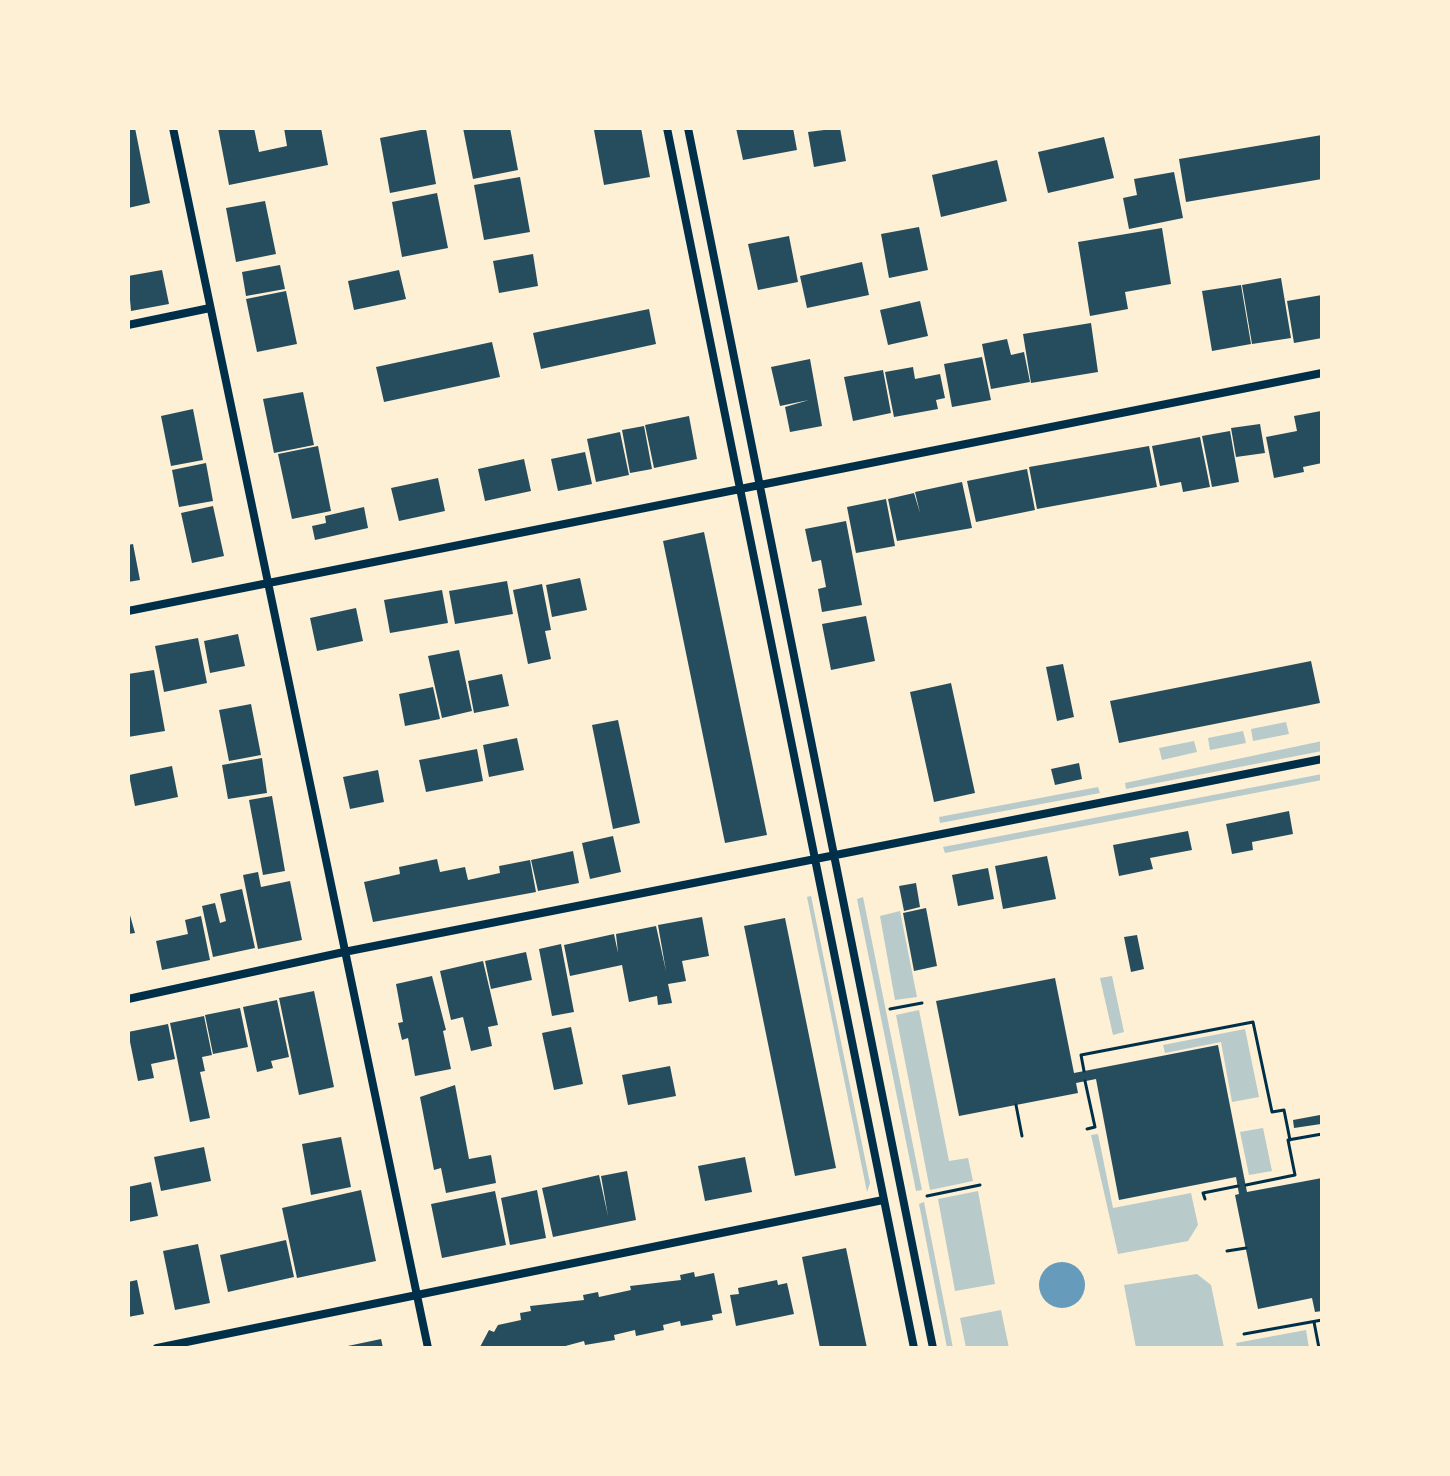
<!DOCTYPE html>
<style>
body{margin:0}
#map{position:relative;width:1450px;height:1476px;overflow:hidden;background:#fdf0d5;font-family:Ubuntu,sans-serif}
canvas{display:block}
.frame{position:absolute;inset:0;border:130px solid #fdf0d5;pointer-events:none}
</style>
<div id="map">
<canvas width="1450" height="1476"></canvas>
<div class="frame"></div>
</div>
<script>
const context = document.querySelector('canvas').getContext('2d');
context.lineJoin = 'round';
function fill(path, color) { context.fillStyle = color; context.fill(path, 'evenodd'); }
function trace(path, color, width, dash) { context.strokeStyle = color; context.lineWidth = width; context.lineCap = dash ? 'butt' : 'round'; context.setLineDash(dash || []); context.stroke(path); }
fill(new Path2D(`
 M1286,722l3,12 -36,7 -2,-12z
 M1243,731l3,12 -36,7 -2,-12z
 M1194,741l3,11 -35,8 -3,-12z
 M1322,741v10l-196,38 -1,-6z
 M1322,774v6l-377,73 -2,-6z
 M1098,787l2,6 -160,30 -1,-6z
 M811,896l59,287 -3,9 -60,-295z
 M863,897l59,293 -6,1 -59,-292z
 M900,911l17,86 -22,3 -15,-84z
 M1112,976l12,56 -11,3 -13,-57z
 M919,1010l30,151 19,-3 5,23 -43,9 -34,-175z
 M1245,1029l14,68 -27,5 -11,-60 -56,11 -2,-8z
 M1263,1128l9,43 -23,4 -9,-43z
 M1098,1134l15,74 78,-15 7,32 -10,16 -70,13 -27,-119z
 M978,1191l17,93 -40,7 -17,-92z
 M924,1202l29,146h-6l-28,-144z
 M1197,1274l14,11 13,63h-88l-12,-63z
 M1001,1310l8,38h-43l-6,-30z
 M1306,1330l3,18h-72l-1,-5z`), '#b9caca');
fill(new Path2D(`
 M1039 1285a23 23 0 1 1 46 0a23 23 0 1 1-46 0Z`), '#669bbc');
fill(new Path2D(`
 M128,128h7l15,75 -22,5z
 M218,128h36l5,24 28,-6 -3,-18h37l7,37 -99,20z
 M463,128h47l8,42 -45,9z
 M606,128h35l9,49 -46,8 -10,-55z
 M736,128h57l4,22 -54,10z
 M840,128l6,33 -32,6 -6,-35z
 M426,129l10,55 -46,9 -10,-55z
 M1322,135v44l-136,23 -7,-43z
 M1104,137l10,41 -66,15 -10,-41z
 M997,160l10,41 -66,16 -9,-42z
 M1174,172l9,46 -54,11 -6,-31 14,-3 -3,-16z
 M520,177l10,55 -46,8 -10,-55z
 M437,193l11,55 -46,9 -10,-55z
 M265,201l11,53 -40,8 -10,-54z
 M919,227l9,43 -39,8 -8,-44z
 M1162,228l9,56 -46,8 3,17 -38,7 -12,-74z
 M789,236l9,46 -40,8 -10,-46z
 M533,254l5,32 -39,7 -6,-32z
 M862,262l7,33 -62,13 -7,-32z
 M280,265l5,24 -39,7 -4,-24z
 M162,270l7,34 -38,7 -3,-35z
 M399,270l7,29 -52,11 -6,-29z
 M1281,278l10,60 -39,6 -10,-59z
 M1241,285l10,59 -39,7 -10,-60z
 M286,291l11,53 -40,8 -11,-53z
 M1322,295v43l-28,5 -7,-42z
 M920,301l8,35 -40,9 -8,-35z
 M649,309l7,35 -115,25 -8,-36z
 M1091,323l7,49 -67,11 -8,-49z
 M1007,339l4,16 13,-3 6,30 -39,7 -9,-45z
 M492,342l8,35 -116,25 -8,-35z
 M982,357l9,43 -39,7 -8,-43z
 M810,359l12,67 -32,6 -5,-25 24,-7 -29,6 -9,-39z
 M913,367l2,12 25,-5 5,24 -9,2 2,9 -44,8 -9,-45z
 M883,370l8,43 -38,8 -9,-44z
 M303,392l11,53 -40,8 -11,-54z
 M193,409l10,51 -32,6 -10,-50z
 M1321,411l1,52 -19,4 1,5 -30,6 -8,-41 31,-6 -3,-15z
 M689,416l8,43 -43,9 -9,-43z
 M1260,424l5,29 -29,4 -5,-29z
 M644,426l8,43 -22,4 -8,-43z
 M1230,431l9,51 -27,5 -10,-51z
 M620,432l9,43 -33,7 -9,-43z
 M1200,437l10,50 -27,5 -2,-10 -21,4 -8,-40z
 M318,446l13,65 -39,8 -14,-65z
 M1149,446l8,41 -120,22 -8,-42z
 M585,452l7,32 -34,7 -7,-32z
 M524,459l7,32 -46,10 -7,-32z
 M206,463l7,38 -34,6 -7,-37z
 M1027,469l8,41 -59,12 -9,-41z
 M438,478l7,33 -46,10 -8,-33z
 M962,482l10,46 -75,13 -9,-42 26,-6 6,20 -5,-21z
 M886,499l9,47 -39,7 -9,-46z
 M213,506l11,50 -32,7 -11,-50z
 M364,507l4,21 -53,12 -3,-14 14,-3 -1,-7z
 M846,521l16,84 -40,7 -4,-23 8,-2 -5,-27 -9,2 -7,-33z
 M704,532l63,303 -42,8 -62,-302z
 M133,544l7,36 -12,2v-37z
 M580,578l7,32 -35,7 -6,-32z
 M507,581l6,33 -58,10 -6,-33z
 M542,584l9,46 -6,1 6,28 -23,5 -15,-74z
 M442,590l6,33 -58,10 -6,-33z
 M356,608l7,33 -46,10 -7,-33z
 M866,616l9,45 -44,9 -9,-46z
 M238,634l7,32 -35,7 -6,-32z
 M198,638l9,45 -43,9 -9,-46z
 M459,650l13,61 -30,7 -14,-62z
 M1311,661l9,42 -201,40 -9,-42z
 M1063,664l11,53 -17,4 -11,-54z
 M154,670l11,61 -37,6v-63z
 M502,674l7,32 -35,7 -6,-32z
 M951,683l24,110 -41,9 -24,-110z
 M433,687l7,32 -35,7 -6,-32z
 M251,704l10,51 -32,6 -10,-51z
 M618,720l22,103 -27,6 -21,-104z
 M517,738l7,32 -35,7 -6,-32z
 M477,749l6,32 -57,11 -7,-32z
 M262,758l5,35 -39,6 -6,-34z
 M1079,763l3,16 -27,6 -4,-16z
 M172,766l6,31 -43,9 -6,-31z
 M378,770l6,32 -34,7 -7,-32z
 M272,796l13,75 -22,4 -14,-75z
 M1289,811l4,23 -41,8 1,8 -21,4 -6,-30z
 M1188,831l4,19 -42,8 3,11 -34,7 -6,-31z
 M613,836l8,36 -31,7 -8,-36z
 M573,851l6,32 -41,8 -7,-31z
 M1047,856l9,43 -53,10 -8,-43z
 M437,859l3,13 25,-5 3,13 32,-7 -1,-7 31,-6 6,32 -163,30 -9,-40 36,-8 -1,-7z
 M988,868l6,31 -36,7 -6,-31z
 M258,872l3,15 29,-6 12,59 -44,9 -15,-74z
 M916,883l4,24 -16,4 -5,-25z
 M242,889l13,59 -42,9 -11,-51 13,-3 5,20 6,-2 -6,-27z
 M128,908l7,25 -7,1z
 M926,908l11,58 -23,5 -11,-58z
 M201,916l9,44 -48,10 -6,-29 32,-7 -3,-14z
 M702,917l7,39 -27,5 4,20 -18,3 4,19 -14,2 -1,-9 -28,6 -7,-37 -52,11 -6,-31 50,-11 4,19 -2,-19 40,-8 10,45 -8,-46z
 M785,918l51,250 -41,8 -51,-250z
 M1137,935l7,34 -13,3 -7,-35z
 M561,944l13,68 -22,4 -13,-67z
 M526,952l6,28 -41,9 -6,-28z
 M483,961l15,64 -10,2 4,19 -21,5 -8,-34 -12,3 -11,-49z
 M432,976l14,54 -3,1 8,38 -36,7 -7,-38 -6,2 -4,-17 5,-1 -7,-38z
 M1055,978l19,95 144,-28 29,147 75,-14v133l-7,1 -3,-14 -54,11 -23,-114 4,-1 -3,-17 -117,23 -23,-121 -20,4 2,10 -119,23 -23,-115z
 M314,991l20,96 -35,8 -20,-97z
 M277,1000l12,57 -18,4 2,7 -16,4 -14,-65z
 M240,1008l8,39 -35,7 -8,-39z
 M204,1016l8,39 -10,2 3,14 -5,1 10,46 -20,4 -20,-99z
 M168,1024l7,35 -24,5 3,14 -16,3 -10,-49z
 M571,1027l12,57 -29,6 -12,-57z
 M670,1066l6,30 -48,9 -6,-30z
 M455,1085l14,74 22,-4 5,28 -50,10 -5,-25 -7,2 -14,-73z
 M1320,1115l1,9 -27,4 -1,-8z
 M341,1137l10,50 -40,8 -9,-51z
 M204,1147l7,34 -50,10 -7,-34z
 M745,1157l7,35 -47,9 -7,-35z
 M627,1171l9,49 -83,17 -11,-49 57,-13 9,41 -7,-40z
 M151,1182l7,34 -30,6v-35z
 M361,1190l15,71 -79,17 -15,-70z
 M537,1190l9,48 -36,7 -9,-47z
 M495,1191l11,54 -64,13 -11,-54z
 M286,1240l8,37 -66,15 -8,-37z
 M198,1244l12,59 -35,7 -12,-59z
 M846,1248l21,100h-47l-18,-91z
 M694,1272l1,5 19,-4 8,40 -10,2 1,5 -32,6 -1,-5 -17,4 1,5 -28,6 -1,-6 -21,5 1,5 -30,5 -1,-4 -26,7 -78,-1 9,-17 5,2 4,-7 23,-5 -1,-7 11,-2 -1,-5 54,-6 -1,-5 15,-3 1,5 32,-7 -1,-4 51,-6 -1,-5z
 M137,1280l7,34 -16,3v-35z
 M777,1280l1,5 9,-2 7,31 -58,12 -6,-31 9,-1 -1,-6z
 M381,1339l2,9h-40v-1z`), '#264d5e');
trace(new Path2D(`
 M890,1009l32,-6
 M1084,1071l-3,-16 172,-33 19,90 12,-2 6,30
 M1085,1081l10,46 -8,2
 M1016,1105l6,31
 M1246,1185l49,-10 -7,-35 34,-6
 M927,1196l53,-11
 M1205,1199l-2,-6 35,-7
 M1227,1251l19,-3
 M1314,1322l5,26
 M1244,1334l78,-14`), '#003049', 3);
trace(new Path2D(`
 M173,128l255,1220
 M667,128l247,1220
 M688,128l245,1220
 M128,325l82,-17
 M128,611l1194,-238
 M128,999l216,-47 978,-193
 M157,1348l726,-148`), '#003049', 8);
</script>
